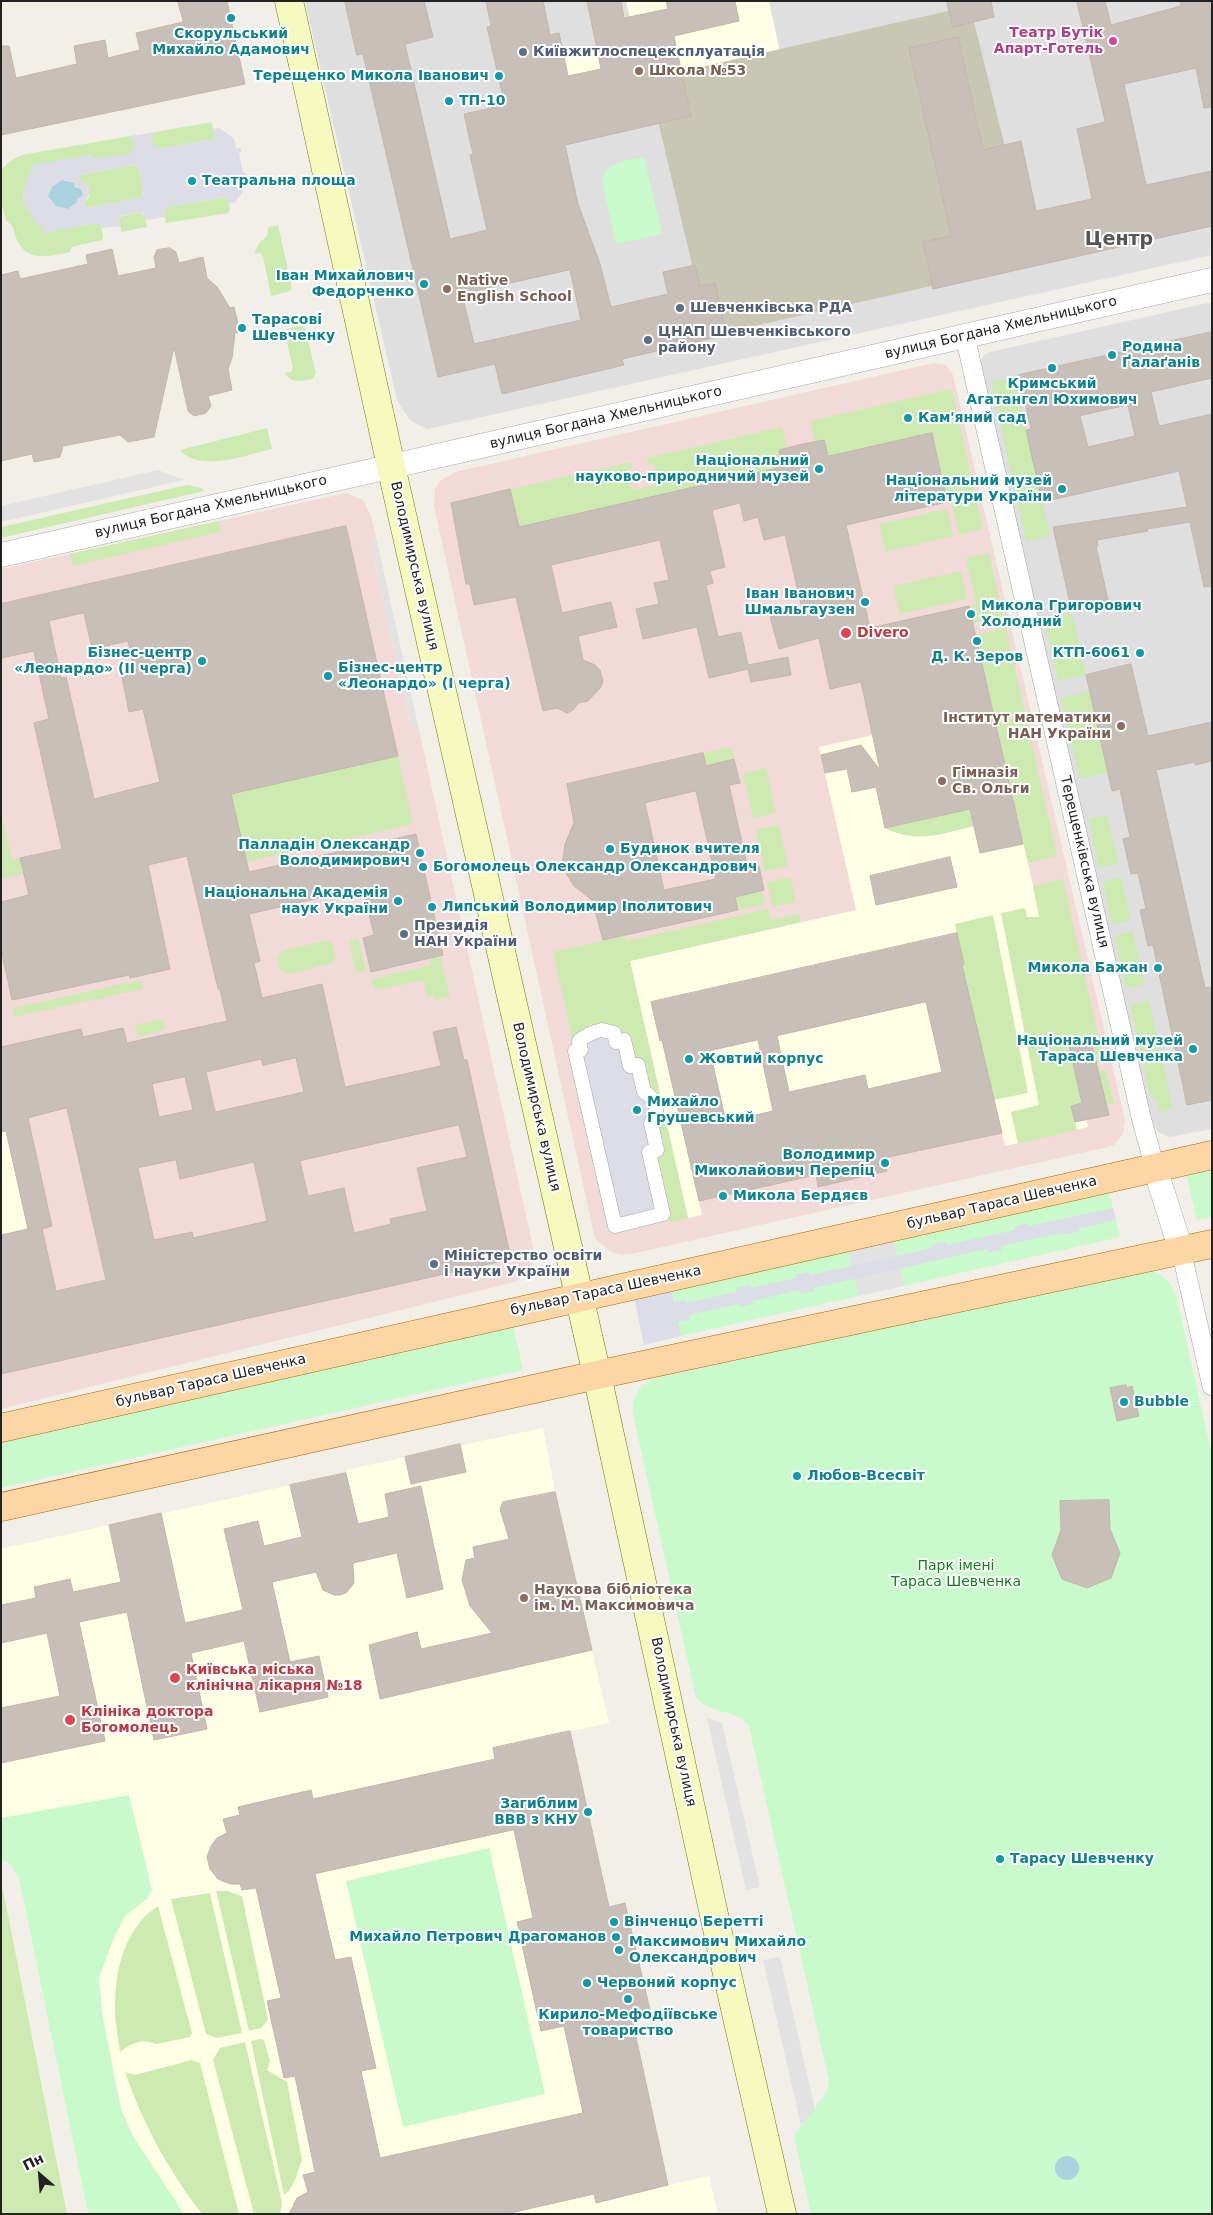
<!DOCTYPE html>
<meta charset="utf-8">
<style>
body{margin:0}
#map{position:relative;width:1213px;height:2215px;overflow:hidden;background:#f2efe9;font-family:"DejaVu Sans",sans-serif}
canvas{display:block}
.frame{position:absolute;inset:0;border:2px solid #222;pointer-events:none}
.north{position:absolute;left:15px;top:2150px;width:50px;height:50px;-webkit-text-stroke:4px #fff;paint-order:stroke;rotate:333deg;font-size:14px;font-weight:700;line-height:20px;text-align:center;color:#222}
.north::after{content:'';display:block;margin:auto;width:18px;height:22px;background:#222;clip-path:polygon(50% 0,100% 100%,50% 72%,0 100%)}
</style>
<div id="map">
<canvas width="1213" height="2215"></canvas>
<div class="frame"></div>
<div class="north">Пн</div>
</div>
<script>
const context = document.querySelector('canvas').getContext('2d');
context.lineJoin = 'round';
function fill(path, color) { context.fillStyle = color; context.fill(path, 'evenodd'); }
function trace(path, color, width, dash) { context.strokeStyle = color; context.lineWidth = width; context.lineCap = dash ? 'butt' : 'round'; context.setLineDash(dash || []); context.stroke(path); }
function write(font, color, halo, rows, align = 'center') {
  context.font = font + ' "DejaVu Sans",sans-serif'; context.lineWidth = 4; context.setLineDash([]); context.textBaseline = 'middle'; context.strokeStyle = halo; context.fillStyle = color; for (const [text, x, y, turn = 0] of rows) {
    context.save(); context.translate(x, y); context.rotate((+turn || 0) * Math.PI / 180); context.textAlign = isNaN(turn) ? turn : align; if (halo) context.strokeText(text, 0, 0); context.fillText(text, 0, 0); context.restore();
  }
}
fill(new Path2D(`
 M305,1h907v254l-784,174 -10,-4 -9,-6 -12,-19z
 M1212,302v827l-42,8 -12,-5 -7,-12 -171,-758 5,-8 5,-2z`), '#e0dfdf');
fill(new Path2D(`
 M934,363l12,2 7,10 172,745 -2,14 -9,11 -6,2 -477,107 -10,1 -10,-3 -15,-13 -3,-9 -159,-724 1,-17 5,-8 15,-9z
 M346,493l17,7 8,16 5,21 -5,9 39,178 9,6 115,522 -2,15 -4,7 -14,8 -513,127v-840z`), '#f2dad9');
fill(new Path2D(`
 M626,1h143l12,56 -210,86 -18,-82 82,-18z
 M986,679l102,448 -83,19 -3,-13 -118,25 3,13 -69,16 -3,-12 -116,26 3,14 -14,3 -58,-257 226,-51 -37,-163 118,-26 6,-32z
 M4,1121l24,108 -27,74v-181z
 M543,1428l12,64 54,231 -39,8 39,176 41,103 -19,4 37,171 41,-9 9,38h-630l-69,-335 -9,-15 -9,-4v-311l345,-76v-3z`), '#ffffe5');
fill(new Path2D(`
 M970,6l64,257 -325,73 -61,-257z`), '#c7c7b4');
fill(new Path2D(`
 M212,122l3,17 -57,10 -6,-4 -1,-7 4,-6z
 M130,136l2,2 3,10 -4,6 -39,6 -1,-5 -60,11 3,6c-4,3 -4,6 -6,10 -12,23 3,26 10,43h4l6,6 48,-8 5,1 2,12 -1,4 -30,7 -2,5c-19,4 -43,11 -53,-12 -4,-9 -2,-14 -11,-19l-5,-20v-31l9,-9 12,-6z
 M132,165l4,1c7,8 8,24 5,32l-56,10 -1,-5 5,-6v-10l-9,-7 -1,-5z
 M228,197l2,13 -2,3 -62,10 -2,-10 3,-6z
 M140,212l5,4 2,11 -26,5 -2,-15z
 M278,225l14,63 -2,3 -19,5 -8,-40 -3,-3 -6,1 6,-12 7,-6 1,-9z
 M301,325l4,3 11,46 -4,5c-11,2 -21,5 -27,-6l6,-1 2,-4 -9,-38z
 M1014,377l36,159 -24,5 -35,-159z
 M952,389l31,140 -24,6 -8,-34 -4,1 -119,-46 -4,-16 -9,2 -5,-21z
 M782,427l5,21 -8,2 3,17 -266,61 -6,-39 121,-27 2,6 -6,2 5,20 27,-6 -5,-20 -6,1 -1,-7z
 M267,428l5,21c-25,6 -73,24 -92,1z
 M187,485l15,3 2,3 -203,47v-11z
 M947,509l6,27 -67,16 -7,-28z
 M219,521l2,11 -148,34 -3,-12z
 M989,553l14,63 -30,7 -4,-17 7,-2 -10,-46z
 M961,571l6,28 -67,15 -7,-28z
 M1072,613l14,62 -28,6 -14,-61z
 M1006,628l51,228 -29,7 -52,-228z
 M1090,692l18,81 -28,6 -19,-81z
 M732,747l3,12 -29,7 -3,-13z
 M398,756l15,68 -166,38 -16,-68z
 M766,768l10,45 -23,5 -10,-44z
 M969,803l5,23c-33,8 -57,18 -89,2l73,-16z
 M1107,815l11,48 -19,5 -10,-49z
 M2,817l10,43 8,-2 4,16 -23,5z
 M779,825l9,41 -23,6 -9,-42z
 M791,877l5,25 -23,5 -6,-25z
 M1121,877l10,43 -19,4 -9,-42z
 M1063,879l41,183 -8,2 -5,-23 -22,5 13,57 -11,3 6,24 -59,14 -7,-32 28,-7 -38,-192 24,-5 2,9h12l-6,-31z
 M762,891l3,13 -27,6 -3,-13z
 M768,909l3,11 28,-6 2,8 -171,39 58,257 -17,4 -6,-4 -41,-178 -49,11 -22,-99 71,-16 2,5z
 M993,915l35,178 -35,7 -31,-135 2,-1 -9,-40z
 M1133,931l12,53 -19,4 -11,-52z
 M358,939l8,32 -10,2 -7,-32z
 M327,940l6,4 3,13 -4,6 -42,11 -10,-4 -3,-13 4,-6z
 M440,955l10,42 -15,3 -1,-5 -7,2 -4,-17 -41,9 -8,-1 -2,-9 59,-14 -1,-7z
 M141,980l2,9 -129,28 -2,-9z
 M1149,1001l24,108 -13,3 -4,-15 -5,1 -21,-93z
 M163,1019l2,11 -27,7 -3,-12z
 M1106,1070l8,34 -7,1 -9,-33z
 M1,1887l2,3 64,324h-66z
 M216,1891h11l15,5 26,124 -7,8 -12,3z
 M210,1893l32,140 -26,5 -10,-4 -35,-135z
 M158,1906l34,127 -2,4 -33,7 -14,-3 -13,4 -10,7c-2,-16 -6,-34 -5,-51 1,-36 12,-75 43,-95z
 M260,2039l4,1 6,21 -3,9 20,12 15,78 -7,20 -6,11 -5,4 -33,-154z
 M245,2042l37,160 -2,12h-26l-41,-154 7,-12z
 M192,2060l8,3 39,151h-37c-35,-46 -58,-88 -77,-142l10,3z`), '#cdebb0');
fill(new Path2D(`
 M644,157l18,77 -46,10 -14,-63c3,-20 25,-20 42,-24z
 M1212,1168v49l-15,3 -11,-46z
 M1109,1191l11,46 -439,99 -10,-47z
 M1138,1270c19,-1 31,7 38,25l36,160v759h-401l-16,-73v-7l32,-42 2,-11 -80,-355c-12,-18 -46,-11 -54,-32l-62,-279c-1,-19 6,-30 23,-37z
 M513,1325l10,45 -522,118v-47z
 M129,1795l23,95 -5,9 -22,17 -12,24 -14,38 4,41 18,90 13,29 50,76h-96l-69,-335 -9,-15 -9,-4v-42z
 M489,1848l56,246 -142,33 -57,-246z`), '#c8facc');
fill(new Path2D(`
 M158,470l26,10 -183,42v-16z
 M376,537l43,193 -9,-6 -39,-178z
 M893,1239l4,17 -46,10 -3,-17z
 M900,1268l4,18 -46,10 -3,-17z
 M707,1718l15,5 38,164 -14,3z
 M780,1957l35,152 -14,16 -38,-165z`), '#e2e2e2');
fill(new Path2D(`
 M219,128l15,10 2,10h5v4l-2,1 4,20h3l1,4 -4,1 2,10 -10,15h-6l-2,-6 -60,10 -3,6 1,4 -19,3 -2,-6 -4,-2 -20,4v10l-18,2 -1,-4 -5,-1 -52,10 -3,-3 2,-4h-5l-14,-22v-13l5,-17 4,-1 -3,-4 3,-4 58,-10 2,4 37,-5 4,-7 -2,-9 -2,-2 25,-4 -4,6 1,7h4l2,4 57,-10 -2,-10zM132,165l4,1 4,6 3,22 -2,4 -56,10 -1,-5 6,-11 -2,-8 -8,-4 -1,-5zM66,180l13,8 -6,18 -7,3 -16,-8 -2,-4 7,-11z
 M608,1031l41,64v57l14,62 -48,12 -36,-185z
 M1113,1208l3,12 -39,9v3l-15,3 -1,-2 -60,13 1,4 -14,3 -1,-4 -173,39v3l-14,3 -1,-4 -46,11v3l-13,3 -1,-3 -50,11 1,5 -12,2 3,14 -37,9 -10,-48 37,-8 3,13 11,-2 1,3 50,-11v-4l14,-3 1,3 45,-10 -1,-3 14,-3 1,3 122,-27 -1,-3 15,-3 1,3 68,-15 -1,-3 13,-4 2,3z`), '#dddde8');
fill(new Path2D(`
 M62,180l12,3 1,4 4,1 3,3v5l-5,3v3l-9,7 -12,-3 -8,-9 4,-10z
 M1055 2168a12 12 0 1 1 24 0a12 12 0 1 1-24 0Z`), '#aad3df');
const building = new Path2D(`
 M178,1h49l18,83 -244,51v-89h8l7,32 61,-14 -3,-18 31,-6 3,18 32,-8 -4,-17 47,-11z
 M345,1h79l9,36 -28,7 45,195 37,-9 -17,-75 3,-1 -9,-40 41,-9 -18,-78 4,-1 -5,-25h57l7,34 9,-2 9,43 33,-7 -14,-68h34l3,17 44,-9 -2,-8h69l4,20 -65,15 17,80 -126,29 13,59 22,60 11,43 57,-13 -5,-22 32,-7 5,21 15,-3 11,52 -104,24 2,6 -122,29 -7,-30 -57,13 -75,-323 -6,1zM570,270l11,50 -107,24 -12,-50z
 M947,1h44l3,16 -41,10z
 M1077,1h28l6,24 70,-19 -1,-5h32v106l-8,1 -8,-40 -72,16 22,101 66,-14v55l-279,63 -10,-47 28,-6 -42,-188 49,-11 25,113 38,-9 15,70 56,-12 -15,-70 28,-7z
 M170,248l6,4 3,11 24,-6 4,21 10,9 13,21 4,-1 6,25 -5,1 -3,25 -4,11 4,21 -24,6 3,10 -5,7 -12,3 -6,-5 -14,-64 -20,90 -26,5 -8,-7 -57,11 -3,11 -26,5 -2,-8 -31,7v-186l17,-4 2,8 68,-15 -2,-9 26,-6 6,27 38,-8 -2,-11 3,-7z
 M1212,332v46l-61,14 8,34 53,-12v172l-8,1 -14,-65 -43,7 1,2 -51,9 1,6h-2l12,54 -37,8 -18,-81 134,-20 -8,-36 -137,31 -16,-72 5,-1 -12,-54zM1128,405l7,31 -47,11 -8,-31z
 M932,433l15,69 -101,23 24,103 99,-22 54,238 -43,9 -10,-44 -85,19 -9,-41 -24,5 -5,-23 -22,4 -4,-18 40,-10 19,25 -19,-88 -31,7 -11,-51 -40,11 -9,-32 32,-9 -17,-73 -21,5 -6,-23 -14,4 -4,-18 -28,7 13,57 -15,4 3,12 -7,2 12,52 23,-5 7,33 40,-8 3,18 -40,7 -3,-13 -39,9 -12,-51 -54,12 -7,-30 23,-5 -5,-21 15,-3 -9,-40 -109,25 11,48 49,-11 6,25 -39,9 5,24 12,5 5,5 3,11 -2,6 -13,14 -10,2 -5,7 -6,3 -10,-5 -14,3 -27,-114 -42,8 -4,-21h-4l-15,-81 59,-14 9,38 263,-60 -3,-17 24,-6 21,-4 4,16z
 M346,526l52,230 -167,38 18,78 167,-38 27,121 -72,17 -8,-34 11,-3 -11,-47 -114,26 11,47 -6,2 8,35 60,-14 23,103 96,-21 -8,-34 23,-5 8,33h3l44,199 -510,115v-139l27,-6 -22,-98 -5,1v-85l80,-18 2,8 40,-9 4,15 100,-22 -7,-32h-2l-31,-133 -39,9 22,104 -40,9 -1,-3 -117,25 -11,-51v-47l28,-7 -9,-37 42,-9 -28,-126 15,-4 -15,-68 -33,7v-54zM84,613l8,36 36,-8 7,32 -13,4 7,35 14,-3 17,73 -66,17 -28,-122 -5,1 -12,-57zM296,1058l8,34 -89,20 -9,-40 55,-13 2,6zM185,1077l8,33 -34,7 -7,-33zM67,1108l39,172 -50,11 -14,-62 10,-3 -24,-108zM459,1125l8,32 -50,11 10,43 -37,8 1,5 -37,9 -10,-45 -36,8 -8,-35zM176,1160l4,19 74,-17 13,59 -74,17 -1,-6 -38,8 -16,-72z
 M1131,664l17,72 64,-14v39l-17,4v-3l-39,8 49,218 7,-1v113l-25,5 -34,-160 -5,1 -8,-36 6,-1 -8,-36 -7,1 -8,-35 7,-2 -10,-48 -8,2 -26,-116z
 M703,753l3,13 28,-7 6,24 -11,2 19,84 11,-3 5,24 -29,7 3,13 -135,30 -11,-40 -18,-14 -12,-20 3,-22 9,-21 -7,-39zM696,791l20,88 -52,11 -19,-87z
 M950,857l7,30 -81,18 -6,-29z
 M957,933l7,31 -2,1 40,168 -118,25 3,13 -69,16 -2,-12 -117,26 -37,-161 -2,1 -9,-39zM926,1002l16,70 -74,17 -3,-14 -76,17 -12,-56zM758,1040l15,71 -47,11 -16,-71z
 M1091,1041l18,74 -34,7 -4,-16 11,-3 -13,-57z
 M1126,1385l1,3 5,-2 7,30 -22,5 -7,-33z
 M460,1444l6,28 -55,12 -6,-27z
 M346,1473l12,51 31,-7 -4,-23 36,-8 22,103 -36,9 -10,-45 -44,10 1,20 -8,10 -6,2h-6l-11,-5 -7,-18 -44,10 18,80 29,-6 9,41 -68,15 -16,-71 -53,12 16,76 -53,11 -27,-128 -48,10 26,119 -104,22v-55l59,-12 -13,-63 -46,10v-38l35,-7 -2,-11 36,-8 3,13 48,-10 -12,-57 52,-12 24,110 58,-13 -19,-81 34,-8 6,25 38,-9 -12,-52z
 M555,1492l37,158 -212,49 -11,-54 48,-13 4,17 71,-16 -22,-27 -8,-26 4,-20 9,-2 -2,-11 36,-8 -9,-30 3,-7z
 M1109,1500l1,29 10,24 -9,25 -24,10 -25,-9 -10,-24 9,-25 -1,-29z
 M570,1731l39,176 16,-4 25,107 -19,4 37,171 -72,18 -2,-9 -88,20h-217l8,-16 11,-6 -5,-17 12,-3 -20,-96 -11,2 -17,-77 14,-3 -25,-110 -14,2 -2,-6h-10l-12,-5 -8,-10 -3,-12 4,-11 6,-8 10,-5 -4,-14 17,-4 -2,-8 73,-17 2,9 182,-40 -2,-11zM514,1830l19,88 -16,4 24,109 23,-5 19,87 -203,45 -19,-87 15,-3 -25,-111 -16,3 -20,-86z`);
fill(building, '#c7bfb8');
trace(building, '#c4b6ab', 1);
const pedestrian = new Path2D(`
 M602,1030l12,3 2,9 8,-2 6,26 8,-1 6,27c13,7 16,19 7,31l6,27 -8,2 14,62 -48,12 -40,-175 6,-1 -2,-9c7,-6 13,-9 23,-11z`);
const minor = new Path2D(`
 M965,336l176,781 14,51
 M1181,1250l31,136`);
const tertiary = new Path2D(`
 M1,555l1211,-275
 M1155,1168l26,82`);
const secondary = new Path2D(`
 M289,1l102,465 206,909 126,581 59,258`);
const primary = new Path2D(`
 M1,1428l1211,-273
 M1,1507l596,-132 615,-131`);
trace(pedestrian, '#a9a9a9', 15);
trace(minor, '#a9a9a9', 20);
trace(tertiary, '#a9a9a9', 25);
trace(secondary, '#707d05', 29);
trace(primary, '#a06b00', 29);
trace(pedestrian, '#fff', 14);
trace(minor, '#fff', 19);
trace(tertiary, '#fff', 24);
trace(secondary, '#f7fabf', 28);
trace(primary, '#fcd6a4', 28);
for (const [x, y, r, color] of [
 [231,18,5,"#0f9aa8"],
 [1113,41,5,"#d1479c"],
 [523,52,5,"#5c6f8a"],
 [639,71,5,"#8d6e63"],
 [499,76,5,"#0f9aa8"],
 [449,101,5,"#0f9aa8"],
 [192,181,5,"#0f9aa8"],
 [424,284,5,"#0f9aa8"],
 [447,289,5,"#8d6e63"],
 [680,308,5,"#5c6f8a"],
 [242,328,5,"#0f9aa8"],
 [648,340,5,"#5c6f8a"],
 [1112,355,5,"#0f9aa8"],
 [1052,368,5,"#0f9aa8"],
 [908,418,5,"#0f9aa8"],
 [819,469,5,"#0f9aa8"],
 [1062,489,5,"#0f9aa8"],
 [865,602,5,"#0f9aa8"],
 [971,614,5,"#0f9aa8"],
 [846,633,6,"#e0444e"],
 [977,641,5,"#0f9aa8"],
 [1140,653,5,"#0f9aa8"],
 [202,661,5,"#0f9aa8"],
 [328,676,5,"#0f9aa8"],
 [1121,726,5,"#8d6e63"],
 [942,781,5,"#8d6e63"],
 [610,849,5,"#0f9aa8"],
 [420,853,5,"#0f9aa8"],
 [423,867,5,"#0f9aa8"],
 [398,901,5,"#0f9aa8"],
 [432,907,5,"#0f9aa8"],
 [404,934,5,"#5c6f8a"],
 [1158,968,5,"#0f9aa8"],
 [1193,1049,5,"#0f9aa8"],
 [689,1059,5,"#0f9aa8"],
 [637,1110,5,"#0f9aa8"],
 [885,1163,5,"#0f9aa8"],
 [723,1196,5,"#0f9aa8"],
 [434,1264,5,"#5c6f8a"],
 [1124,1402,5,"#0f9aa8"],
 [797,1476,5,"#0f9aa8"],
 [524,1598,5,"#8d6e63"],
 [175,1678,6,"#e0444e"],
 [70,1720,6,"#e0444e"],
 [588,1812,5,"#0f9aa8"],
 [1000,1859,5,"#0f9aa8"],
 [614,1922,5,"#0f9aa8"],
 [616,1937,5,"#0f9aa8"],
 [619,1950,5,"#0f9aa8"],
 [587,1983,5,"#0f9aa8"],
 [628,1999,5,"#0f9aa8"]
]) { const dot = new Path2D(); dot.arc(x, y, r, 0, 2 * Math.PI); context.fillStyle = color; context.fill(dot); trace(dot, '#fff', 2); }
write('bold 14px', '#b23c85', '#fff', [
 ["Театр Бутік",1103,33],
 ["Апарт-Готель",1103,49]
], 'right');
write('bold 14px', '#0d838f', '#fff', [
 ["Скорульський",231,34,"center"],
 ["Михайло Адамович",231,50,"center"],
 ["Терещенко Микола Іванович",489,76,"right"],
 ["ТП-10",459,101],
 ["Театральна площа",202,181],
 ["Іван Михайлович",414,276,"right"],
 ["Федорченко",414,292,"right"],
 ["Тарасові",252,320],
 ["Шевченку",252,336],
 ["Родина",1122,347],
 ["Ґалаґанів",1122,363],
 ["Кримський",1052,384,"center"],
 ["Агатангел Юхимович",1052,400,"center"],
 ["Кам'яний сад",918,418],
 ["Національний",809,461,"right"],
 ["науково-природничий музей",809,477,"right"],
 ["Національний музей",1052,481,"right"],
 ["літератури України",1052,497,"right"],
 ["Іван Іванович",855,594,"right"],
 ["Шмальгаузен",855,610,"right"],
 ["Микола Григорович",981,606],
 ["Холодний",981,622],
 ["Бізнес-центр",192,653,"right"],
 ["«Леонардо» (II черга)",192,669,"right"],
 ["КТП-6061",1130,653,"right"],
 ["Д. К. Зеров",977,657,"center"],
 ["Бізнес-центр",338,668],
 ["«Леонардо» (I черга)",338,684],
 ["Палладін Олександр",410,845,"right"],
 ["Володимирович",410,861,"right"],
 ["Будинок вчителя",620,849],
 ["Богомолець Олександр Олександрович",433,867],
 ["Національна Академія",388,893,"right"],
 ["наук України",388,909,"right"],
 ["Липський Володимир Іполитович",442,907],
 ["Микола Бажан",1148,968,"right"],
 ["Національний музей",1183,1041,"right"],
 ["Тараса Шевченка",1183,1057,"right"],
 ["Жовтий корпус",699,1059],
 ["Михайло",647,1102],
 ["Грушевський",647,1118],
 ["Володимир",875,1155,"right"],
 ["Миколайович Перепіц",875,1171,"right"],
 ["Микола Бердяєв",733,1196],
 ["Bubble",1134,1402],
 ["Любов-Всесвіт",807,1476],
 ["Загиблим",578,1804,"right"],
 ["ВВВ з КНУ",578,1820,"right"],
 ["Тарасу Шевченку",1010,1859],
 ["Вінченцо Беретті",624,1922],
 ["Михайло Петрович Драгоманов",606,1937,"right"],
 ["Максимович Михайло",629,1942],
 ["Олександрович",629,1958],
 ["Червоний корпус",597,1983],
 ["Кирило-Мефодіївське",628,2015,"center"],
 ["товариство",628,2031,"center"]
], 'left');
write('bold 14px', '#4e5e75', '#fff', [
 ["Київжитлоспецексплуатація",533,52],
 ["Шевченківська РДА",690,308],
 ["ЦНАП Шевченківського",658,332],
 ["району",658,348],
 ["Президія",414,926],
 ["НАН України",414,942],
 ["Міністерство освіти",444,1256],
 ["і науки України",444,1272]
], 'left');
write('bold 14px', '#785e54', '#fff', [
 ["Школа №53",649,71],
 ["Native",457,281],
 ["English School",457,297],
 ["Інститут математики",1111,718,"right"],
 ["НАН України",1111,734,"right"],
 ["Гімназія",952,773],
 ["Св. Ольги",952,789],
 ["Наукова бібліотека",534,1590],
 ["ім. М. Максимовича",534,1606]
], 'left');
write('14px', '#222', '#fff', [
 ["вулиця Богдана Хмельницького",1001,328,-13],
 ["вулиця Богдана Хмельницького",606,418,-13],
 ["вулиця Богдана Хмельницького",211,507,-13],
 ["Володимирська вулиця",414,566,77],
 ["Терещенківська вулиця",1084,862,77],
 ["Володимирська вулиця",536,1107,77],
 ["бульвар Тараса Шевченка",1002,1203,-13],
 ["бульвар Тараса Шевченка",606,1291,-12],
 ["бульвар Тараса Шевченка",211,1381,-13],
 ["Володимирська вулиця",673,1722,78]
]);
write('bold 14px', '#be3a42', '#fff', [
 ["Divero",857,633],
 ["Київська міська",186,1670],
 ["клінічна лікарня №18",186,1686],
 ["Клініка доктора",81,1712],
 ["Богомолець",81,1728]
], 'left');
write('14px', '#0c8416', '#fff', [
 ["Парк імені",956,1566],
 ["Тараса Шевченка",956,1582]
]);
write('bold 19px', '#555', '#fff', [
 ["Центр",1119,240]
]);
</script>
